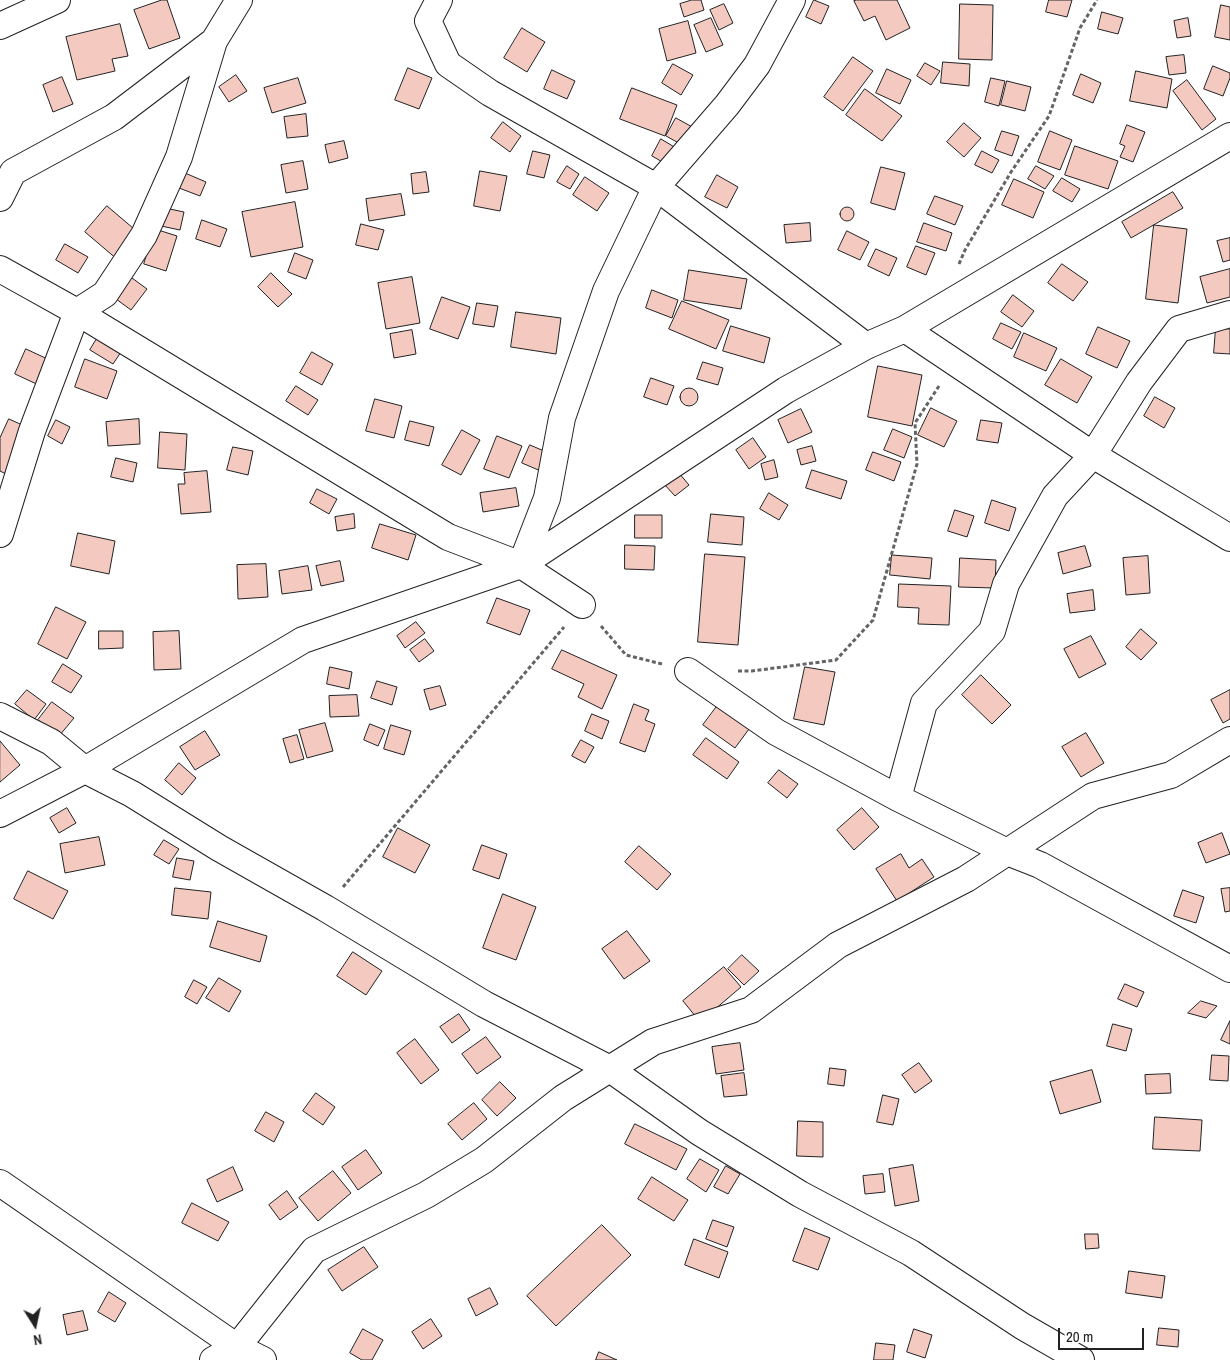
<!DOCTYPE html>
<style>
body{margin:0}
#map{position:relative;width:1230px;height:1360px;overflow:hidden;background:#fff;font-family:"Archivo Narrow",sans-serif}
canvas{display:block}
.north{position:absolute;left:10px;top:1300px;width:50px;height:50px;-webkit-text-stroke:4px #fff;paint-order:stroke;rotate:170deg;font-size:14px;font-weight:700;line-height:20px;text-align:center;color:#222}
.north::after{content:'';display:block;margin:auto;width:18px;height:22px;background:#222;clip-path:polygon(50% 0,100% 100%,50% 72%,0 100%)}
.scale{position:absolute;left:1058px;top:1328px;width:86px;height:22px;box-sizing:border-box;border:2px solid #222;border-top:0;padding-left:6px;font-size:15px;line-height:18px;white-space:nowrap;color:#222;-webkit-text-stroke:4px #fff;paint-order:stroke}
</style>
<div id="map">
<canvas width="1230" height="1360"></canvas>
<div class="north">N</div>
<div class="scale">20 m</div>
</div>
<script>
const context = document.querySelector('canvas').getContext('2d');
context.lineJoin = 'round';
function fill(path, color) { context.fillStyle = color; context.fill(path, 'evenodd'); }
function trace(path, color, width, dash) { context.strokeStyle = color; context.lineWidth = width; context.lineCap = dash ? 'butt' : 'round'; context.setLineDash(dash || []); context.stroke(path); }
const building = new Path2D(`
 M162,0h5l13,38 -31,11 -15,-39z
 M692,0h9l3,10 -20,7 -4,-13z
 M814,0l15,6 -8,18 -15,-7z
 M857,0h40l13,28 -24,12 -11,-24 -11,5 -10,-20z
 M1049,0h23l-5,17 -21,-5z
 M724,4l9,19 -14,7 -9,-20z
 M960,4l33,1 -1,55 -33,-1z
 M1221,5l9,2v33l-15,-3z
 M1102,12l21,6 -5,16 -20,-5z
 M711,18l12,27 -17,7 -12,-27z
 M1188,18l3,18 -14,2 -3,-17z
 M688,21l8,32 -29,8 -8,-32z
 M120,24l8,32 -16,3 3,12 -38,9 -11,-43z
 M522,28l23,14 -18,30 -23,-14z
 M1184,55l2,18 -17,2 -3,-18z
 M853,57l20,14 -30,40 -19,-14z
 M943,62l27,2 -1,22 -28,-3z
 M925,63l15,8 -9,14 -14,-9z
 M673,64l20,11 -12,20 -19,-12z
 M1213,66l17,7v5l-7,18 -19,-7z
 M408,68l24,10 -13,31 -24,-9z
 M887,69l24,11 -11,24 -24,-11z
 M552,70l23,11 -8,18 -23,-10z
 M1136,71l36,8 -5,29 -37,-7z
 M1081,74l20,9 -8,20 -20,-8z
 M236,75l11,16 -18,11 -10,-15z
 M62,77l11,27 -20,8 -10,-27z
 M298,78l8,25 -34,10 -8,-25z
 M991,78l14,3 -6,25 -14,-4z
 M1187,80l29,39 -14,11 -29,-39z
 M1007,81l24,6 -6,24 -24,-6z
 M632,88l45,17 -12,31 -45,-17z
 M865,89l37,27 -20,25 -36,-26z
 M306,114l2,22 -21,2 -3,-21z
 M676,118l18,10 -10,18 -18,-10z
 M503,122l18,14 -11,16 -19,-14z
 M964,123l17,15 -17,19 -17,-15z
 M1127,125l18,7 -12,30 -13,-5 5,-11 -5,-2z
 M1002,131l17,5 -7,20 -17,-6z
 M1050,131l22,9 -12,30 -22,-8z
 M661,139l15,9 -10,16 -14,-8z
 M344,141l4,17 -19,5 -4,-18z
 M1075,146l43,15 -10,28 -43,-14z
 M533,151l17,4 -6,23 -17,-4z
 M982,151l17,9 -7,13 -17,-8z
 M303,161l5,28 -22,4 -5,-28z
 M567,166l12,8 -9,15 -13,-7z
 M1036,166l18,10 -9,13 -17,-10z
 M881,167l24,6 -10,37 -24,-7z
 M480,171l27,5 -7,35 -26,-5z
 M426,172l3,20 -16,2 -2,-20z
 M185,173l21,9 -6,14 -21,-8z
 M717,175l21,12 -11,21 -22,-11z
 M585,177l24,16 -12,18 -24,-16z
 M1062,178l18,11 -8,13 -19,-11z
 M1014,179l30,13 -11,26 -31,-13z
 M1173,192l10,16 -52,30 -9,-16z
 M401,194l4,21 -36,6 -3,-22z
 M935,196l28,10 -8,19 -28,-11z
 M295,202l8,45 -52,10 -9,-45z
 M107,206l33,28 -22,26 -33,-28z
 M840 214a7 7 0 1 1 14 0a7 7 0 1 1-14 0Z
 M165,208l19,4 -4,18 -19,-4z
 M202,220l25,9 -7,18 -24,-8z
 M810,223l1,18 -25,2 -2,-18z
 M924,223l28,10 -6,18 -29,-9z
 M361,224l23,6 -6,20 -22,-5z
 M1154,225l33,4 -9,74 -32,-4z
 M155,229l22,7 -11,35 -22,-7z
 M847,231l22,11 -9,18 -22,-10z
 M1230,238v22l-7,2 -6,-21z
 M65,244l23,13 -10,16 -22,-13z
 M916,246l19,7 -9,22 -19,-8z
 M876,249l21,9 -8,18 -21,-10z
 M295,253l18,7 -7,19 -18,-7z
 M1062,264l26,18 -15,19 -25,-18z
 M1230,269v28l-23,6 -7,-26z
 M689,270l58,9 -6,30 -57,-9z
 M271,273l21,21 -14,13 -20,-20z
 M128,275l19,14 -16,21 -19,-14z
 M412,277l8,46 -34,6 -8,-46z
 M652,290l26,10 -6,18 -26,-10z
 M1013,295l21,16 -12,16 -21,-15z
 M442,297l28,10 -12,32 -28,-10z
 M682,301l47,19 -13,29 -47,-20z
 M477,303l21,3 -4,21 -21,-3z
 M516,312l45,6 -5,36 -45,-7z
 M1001,323l20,9 -9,17 -19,-10z
 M731,326l39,12 -6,25 -41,-12z
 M1098,327l32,14 -13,27 -31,-14z
 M1216,328l14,1v25l-16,-1z
 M412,330l4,24 -22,4 -4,-24z
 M1024,333l33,15 -11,23 -32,-14z
 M98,337l23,15 -8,12 -23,-14z
 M26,349l28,13 -11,25 -28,-13z
 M312,352l21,12 -11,21 -22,-12z
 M85,359l32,12 -10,28 -32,-12z
 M1061,359l31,18 -15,26 -32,-18z
 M703,362l20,6 -5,17 -21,-6z
 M878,366l44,9 -10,51 -44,-9z
 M651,378l23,8 -7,19 -23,-8z
 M296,386l22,14 -10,15 -22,-14z
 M680 397a9 9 0 1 1 18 0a9 9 0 1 1-18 0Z
 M1155,397l20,11 -11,20 -20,-12z
 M375,399l27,7 -8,32 -28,-7z
 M931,408l26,13 -13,26 -26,-12z
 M801,409l11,23 -24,11 -10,-23z
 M9,419l20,9 -21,47 -8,-4v-33z
 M139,419l1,25 -32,2 -2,-24z
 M56,420l14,7 -8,17 -14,-8z
 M981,420l21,3 -4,20 -21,-3z
 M410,421l24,6 -5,19 -24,-6z
 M893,429l19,8 -8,21 -20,-8z
 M462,430l18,10 -19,35 -19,-10z
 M160,432l27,2 -2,36 -27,-2z
 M497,436l25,10 -13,32 -25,-9z
 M753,438l13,19 -17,12 -13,-19z
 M530,445l21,9 -8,18 -21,-9z
 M812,446l4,15 -15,4 -4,-15z
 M233,447l20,4 -5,24 -21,-5z
 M873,452l28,10 -7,19 -28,-11z
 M116,458l21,5 -4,19 -22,-5z
 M774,460l4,17 -13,3 -4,-16z
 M812,470l35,11 -6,18 -35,-11z
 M207,471l4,41 -30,2 -3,-30h7l-1,-11z
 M679,473l10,12 -14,11 -11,-12z
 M516,488l3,18 -36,6 -3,-19z
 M317,489l20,10 -8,15 -19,-11z
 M769,493l19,12 -9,15 -19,-11z
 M992,500l24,8 -7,23 -24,-8z
 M955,510l19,6 -7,21 -19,-6z
 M354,514l1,14 -18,3 -2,-14z
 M711,514l33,3 -2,28 -34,-3z
 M635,515h27v23h-27z
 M380,524l36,11 -8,25 -36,-12z
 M78,533l37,8 -6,33 -38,-8z
 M625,545l30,1 -1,24 -29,-1z
 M1085,546l6,20 -28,8 -5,-21z
 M705,554l40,3 -7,88 -40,-3z
 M892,555l40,3 -2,21 -40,-4z
 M1148,556l2,37 -24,2 -3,-37z
 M960,558l36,2 -1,28 -36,-1z
 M340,561l4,20 -23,5 -5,-20z
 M266,564l2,33 -30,2 -1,-34z
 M308,566l4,24 -30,4 -3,-23z
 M899,584l52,2 -2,39 -31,-1 1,-16 -21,-1z
 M1093,590l2,20 -25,3 -3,-19z
 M497,598l33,12 -10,25 -33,-12z
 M56,607l30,15 -19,37 -29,-15z
 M416,622l9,11 -20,15 -8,-12z
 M1141,629l16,14 -16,17 -15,-13z
 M99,631h24v17l-24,1z
 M179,631l2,38 -27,1 -1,-38z
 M1091,636l15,28 -27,14 -15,-29z
 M425,639l9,12 -15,11 -9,-12z
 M562,650l55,25 -15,34 -24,-12 6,-13 -32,-15z
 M63,664l19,12 -11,17 -19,-11z
 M330,667l22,5 -3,17 -22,-5z
 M805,667l30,5 -11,53 -30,-6z
 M981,675l30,30 -19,19 -30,-29z
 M377,681l20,6 -5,18 -21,-7z
 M440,686l6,19 -16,5 -6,-20z
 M27,690l19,14 -12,16 -19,-16z
 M1230,690v29l-7,4 -12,-23z
 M357,695l2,21 -29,1 -1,-21z
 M52,702l22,16 -15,18 -21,-16z
 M634,704l15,6 -4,10 10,4 -10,28 -25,-9z
 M718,705l31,24 -14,19 -32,-23z
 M592,714l17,7 -7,18 -17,-8z
 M325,723l8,28 -26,7 -8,-28z
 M370,724l15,6 -7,16 -14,-6z
 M391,725l20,6 -7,24 -20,-6z
 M205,731l15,24 -25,15 -15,-23z
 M1086,733l18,30 -23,14 -19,-30z
 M297,735l7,24 -14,4 -7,-24z
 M706,738l33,24 -12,17 -34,-24z
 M581,740l13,7 -9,16 -13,-7z
 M0,741l20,24 -20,17z
 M179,763l17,15 -14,17 -17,-15z
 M779,770l19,14 -11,14 -19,-15z
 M67,808l9,15 -17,10 -9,-15z
 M862,808l17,19 -25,23 -17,-20z
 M398,828l32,17 -15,28 -32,-16z
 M1222,833l8,21 -24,9 -8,-20z
 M99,837l6,28 -40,8 -5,-29z
 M164,840l15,9 -10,15 -15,-9z
 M482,845l25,9 -8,25 -26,-9z
 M639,846l32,28 -14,16 -32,-28z
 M901,854l8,14 13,-9 12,18 -37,24 -21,-32z
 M177,858l17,3 -4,19 -17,-3z
 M28,871l40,20 -15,28 -39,-20z
 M175,888l36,4 -3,27 -36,-4z
 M1230,888v23l-5,1 -4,-23z
 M1183,890l21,7 -8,26 -22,-7z
 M503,894l33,13 -20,53 -33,-12z
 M218,921l49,15 -7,26 -50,-15z
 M627,931l23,30 -26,18 -22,-30z
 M353,952l29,19 -16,24 -29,-19z
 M742,955l17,16 -15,14 -16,-16z
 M724,967l17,20 -41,35 -17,-21z
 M219,978l22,13 -12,21 -23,-14z
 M194,980l13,7 -10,17 -12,-7z
 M1125,984l19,8 -7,15 -19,-8z
 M1201,1001l16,5 -11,12 -18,-5z
 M459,1014l11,16 -18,13 -12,-16z
 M1230,1021v23l-9,-4z
 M1113,1024l19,5 -6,22 -19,-5z
 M486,1037l15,20 -24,17 -15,-20z
 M415,1039l24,31 -18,14 -24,-31z
 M740,1043l4,27 -28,4 -4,-27z
 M1212,1055l17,1 -1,25 -18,-1z
 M919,1063l13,18 -17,12 -13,-18z
 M830,1068l16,2 -2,16 -16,-2z
 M1092,1070l9,32 -41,12 -10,-32z
 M744,1073l3,22 -23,2 -3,-21z
 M1170,1074l1,19 -25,1 -1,-19z
 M500,1082l16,16 -19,18 -15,-16z
 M316,1093l19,14 -12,18 -20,-14z
 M883,1095l16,4 -6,26 -16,-3z
 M474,1103l13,16 -25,21 -14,-16z
 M266,1112l18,10 -10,20 -19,-11z
 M1155,1117l47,3 -2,31 -47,-2z
 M798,1121l25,1v35l-26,-1z
 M635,1124l52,25 -11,21 -51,-26z
 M366,1150l16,23 -24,17 -16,-23z
 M700,1159l19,11 -13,22 -19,-13z
 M913,1165l6,36 -24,5 -6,-37z
 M726,1166l14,8 -12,20 -14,-7z
 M233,1167l10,23 -26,12 -10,-22z
 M333,1171l18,22 -33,28 -19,-23z
 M883,1174l2,18 -20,2 -2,-18z
 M652,1177l36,23 -14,21 -36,-22z
 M287,1191l11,16 -18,13 -11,-15z
 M192,1203l37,19 -11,19 -36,-18z
 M713,1220l21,7 -7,20 -21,-8z
 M602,1225l29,30 -75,71 -29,-30z
 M805,1228l25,10 -12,32 -25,-9z
 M1085,1234h13l1,14 -13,1z
 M694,1239l34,13 -9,26 -34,-13z
 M364,1247l14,20 -36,24 -14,-21z
 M1129,1271l36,5 -3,22 -36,-5z
 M490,1288l8,16 -22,12 -8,-17z
 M109,1292l17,11 -11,19 -17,-10z
 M83,1311l5,19 -21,5 -4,-20z
 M431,1319l11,17 -19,13 -11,-17z
 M1159,1328l20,2 -1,17 -21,-2z
 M363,1329l20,11 -11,20h-10l-12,-7z
 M914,1329l18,6 -7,23 -18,-6z
 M876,1343l19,2 -2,15h-19z
 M599,1352l18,8h-21z`);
fill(building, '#f3c9c0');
trace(building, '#222', 1);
const minor = new Path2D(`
 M439,0l-11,21 20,43 42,29 166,94 210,159
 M0,26l57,-26
 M0,198l13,-26 101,-55 100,-76
 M0,269l77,43 371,225 73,28
 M905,329l188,126 137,83
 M0,534l32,-103 45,-119 28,-18 39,-59 35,-78 35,-116 25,-41
 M582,605l-61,-40 26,-67 15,-80 44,-127 50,-104 71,-82 30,-40 35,-65
 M688,671l88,61 122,66 109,54 33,13 190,104
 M0,716l51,26 34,28 47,24 87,54 106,60 159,96 126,65 89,63 101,62 111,59 111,73 59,34
 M898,798l26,-95 68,-72 14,-47 49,-88 38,-41 46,-73 40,-53 51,-15
 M0,814l85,-44 218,-130 218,-75 265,-175 80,-44 39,-17 325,-193
 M0,1183l237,164 26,13
 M213,1360l24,-13 77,-97 112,-55 58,-35 79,-62 90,-56 98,-32 87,-65 128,-66 127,-83 78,-21 59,-35`);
trace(minor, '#222', 28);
trace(new Path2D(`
 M959,264l6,-14 46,-78 38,-56 31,-88 17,-28
 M601,626l25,29 36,9
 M738,671h14l84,-11 37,-40 44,-156 -2,-41 24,-37
 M343,887l221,-260`), '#646464', 3, [4, 2.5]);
trace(minor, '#fff', 26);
</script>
